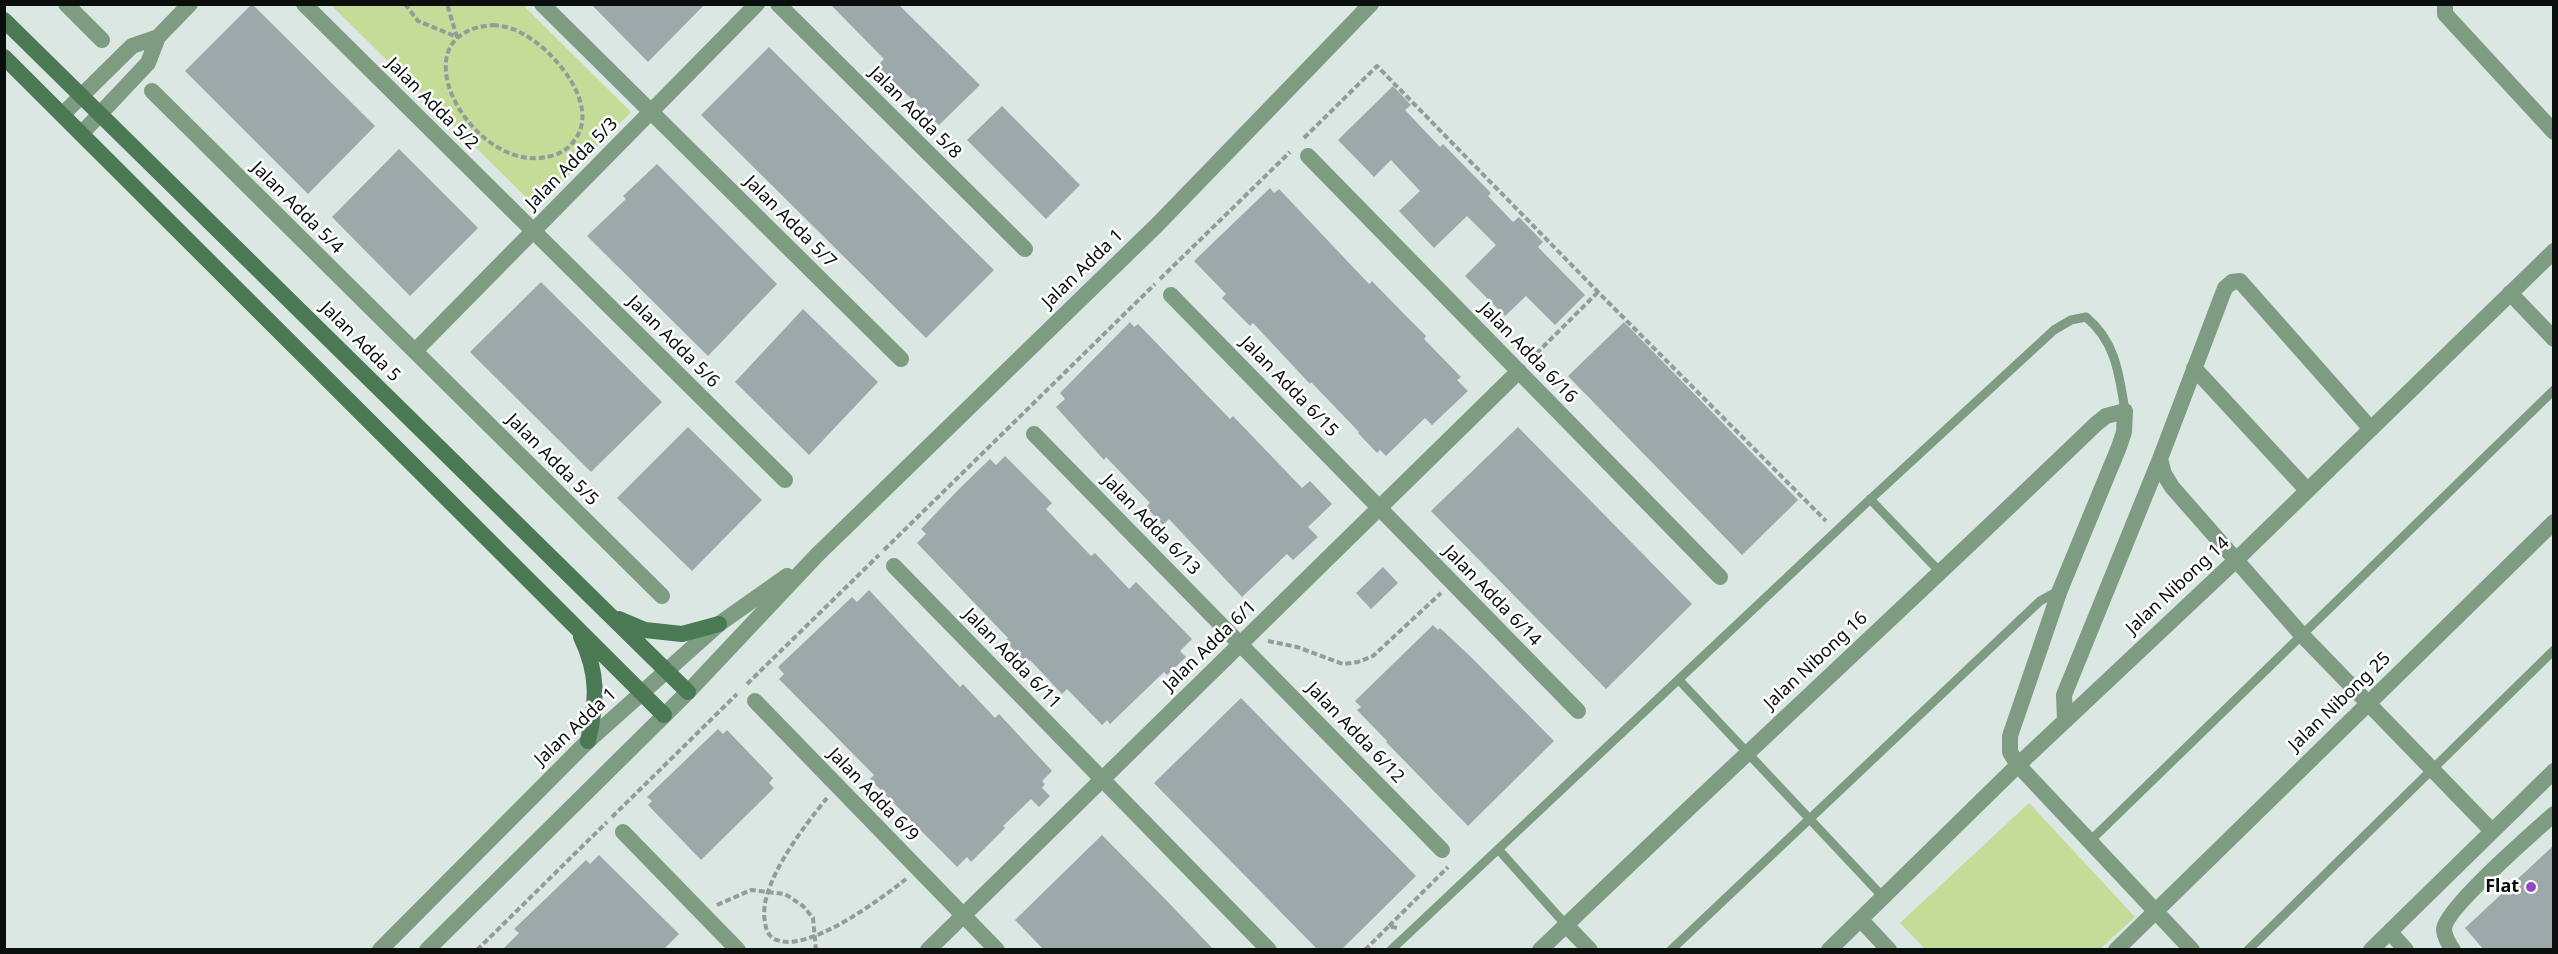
<!DOCTYPE html>
<style>
body{margin:0}
#map{position:relative;width:2558px;height:954px;overflow:hidden;background:#dbe7e3;font-family:"Noto Sans",sans-serif}
canvas{display:block}
.frame{position:absolute;inset:0;border:6px solid #0a0f0d;pointer-events:none}
</style>
<div id="map">
<canvas width="2558" height="954"></canvas>
<div class="frame"></div>
</div>
<script>
const context = document.querySelector('canvas').getContext('2d');
context.lineJoin = 'round';
function fill(path, color) { context.fillStyle = color; context.fill(path, 'evenodd'); }
function trace(path, color, width, dash) { context.strokeStyle = color; context.lineWidth = width; context.lineCap = dash ? 'butt' : 'round'; context.setLineDash(dash || []); context.stroke(path); }
function write(font, color, halo, rows, align = 'center') {
  context.font = font + ' "Noto Sans",sans-serif'; context.lineWidth = 5; context.setLineDash([]); context.textBaseline = 'middle'; context.strokeStyle = halo; context.fillStyle = color; for (const [text, x, y, turn = 0] of rows) {
    context.save(); context.translate(x, y); context.rotate((+turn || 0) * Math.PI / 180); context.textAlign = isNaN(turn) ? turn : align; if (halo) context.strokeText(text, 0, 0); context.fillText(text, 0, 0); context.restore();
  }
}
fill(new Path2D(`
 M331,5h192l108,107 -94,96z
 M2029,803l106,114 -35,32h-175l-25,-26z`), '#c5dc99');
fill(new Path2D(`
 M252,4l123,122 -67,68 -123,-123z
 M591,4h114l-57,58z
 M830,4h68l82,81 -41,40 -62,-59 7,-7z
 M769,47l225,223 -68,68 -225,-223z
 M1393,86l18,19 -6,5 35,37 3,-3 48,49 -3,3 25,26 6,-5 24,25 -5,5 47,48 -30,30 -29,-29 -21,20 -40,-40 31,-31 -29,-29 -33,32 -35,-37 21,-20 -29,-31 -17,17 -36,-37z
 M1002,106l78,79 -34,34 -79,-79z
 M399,149l79,79 -68,68 -78,-79z
 M657,164l120,120 -69,72 -121,-120 39,-37 -3,-3z
 M1270,188l4,5 5,-4 90,95 3,-3 34,35 20,20 -2,3 37,38 -4,3 11,11 -36,34 -7,-7 -39,38 -6,-6 -3,3 -19,-20 1,-1 -48,-50 -1,2 -57,-61 -3,3 -28,-28 4,-4 -32,-33z
 M541,282l121,120 -71,70 -121,-120z
 M803,309l75,73 -69,73 -74,-73z
 M1130,322l4,5 4,-3 92,95 3,-3 69,72 8,-7 22,23 -24,23 10,10 -25,23 -6,-6 -45,43 -73,-78 -6,6 -17,-18 4,-4 -44,-46 -2,3 -48,-53 9,-8 -5,-6z
 M1624,322l174,178 -56,55 -174,-179z
 M688,427l74,73 -70,71 -75,-73z
 M1518,427l174,177 -86,85 -175,-178z
 M1005,456l47,47 -6,6 45,47 4,-3 34,36 7,-7 56,57 -12,12 6,6 -19,18 -3,-3 -54,52 -3,-4 -5,5 -35,-36 -5,5 -32,-34 -3,3 -22,-22 3,-3 -91,-95 9,-9 -5,-5 38,-40 31,-30 6,6z
 M1383,567l15,16 -27,26 -15,-16z
 M869,590l91,97 3,-3 32,34 4,-4 53,57 -10,10 3,3 -3,4 8,8 -11,11 -8,-8 -28,27 2,2 -34,34 -4,-5 -10,10 -87,-88 4,-4 -95,-96 5,-5 -6,-7 74,-70 5,5z
 M1433,625l5,5 2,-2 32,30 82,83 -86,85 -82,-84 1,-1 -30,-31 4,-3 -6,-6z
 M1241,698l175,178 -75,74h-23l-164,-167z
 M718,729l5,5 4,-4 46,48 -4,5 5,5 -73,72 -53,-55 4,-4 -5,-4z
 M1102,835l64,65 48,50h-170l-29,-30z
 M2553,846v104h-69l-19,-22z
 M599,855l80,79 -16,16h-161l17,-17 -5,-4 72,-69 4,4z`), '#9ca8a9');
trace(new Path2D(`
 M405,4l13,17 39,16 -10,-33
 M493,25c10,1 21,3 30,9 31,16 79,72 51,107 -9,12 -21,16 -36,17 -71,5 -142,-126 -45,-133z
 M1304,138l73,-72 221,226 228,229
 M1160,279l130,-127
 M1530,360l68,-68
 M884,550l271,-266
 M1268,641l29,6 46,17 15,-2 15,-6 68,-63
 M747,684l132,-129
 M827,798c-22,27 -70,88 -62,124 1,8 4,16 12,18 31,13 104,-41 129,-61
 M612,817l125,-123
 M717,905l34,-15 34,4 18,12 10,12 3,32
 M1389,926l59,-59
 M477,950l130,-128
 M1365,950l24,-24 8,2`), '#939c99', 4, [6, 3]);
trace(new Path2D(`
 M1870,499l70,73
 M1679,680l204,217
 M2090,841l464,-451
 M1498,849l68,76
 M1391,950l473,-445 190,-175 17,-10 15,-3c30,25 33,57 39,94
 M1671,950l369,-349 20,-11
 M2248,950l306,-300`), '#7d9c82', 9);
trace(new Path2D(`
 M66,4l36,36
 M304,4l481,476
 M542,4l359,355
 M778,4l247,245
 M2445,4v10l109,118
 M152,91l510,505
 M63,114l69,-68 26,-9
 M82,133l66,-70 10,-26 32,-33
 M1308,156l412,421
 M2510,293l44,46
 M1171,295l407,416
 M415,351l342,-347
 M2194,368l113,122
 M1034,434l408,416
 M2160,459l4,15 8,13 129,147 191,197
 M894,566l375,384
 M755,701l242,249
 M2065,720l-1,-25 96,-236 65,-171 7,-6 8,-1 131,148
 M623,832l115,118
 M1861,920l28,30
 M1566,925l24,25
 M2390,932l16,18
 M928,950l591,-579
 M1540,950c184,-177 372,-349 556,-526l10,-8 19,-5 -1,21 -5,15 -59,143 -50,146v16l8,13 174,185
 M1829,950l189,-185 217,-204 319,-310
 M2116,950l438,-428
 M2371,950l183,-179
 M2453,950c-4,-5 -9,-15 -9,-21 1,-20 91,-98 110,-115`), '#7d9c82', 16);
trace(new Path2D(`
 M380,950l208,-209 131,-117 68,-48
 M427,950l261,-258 129,-137 340,-330 214,-221`), '#7d9c82', 16);
trace(new Path2D(`
 M4,20l684,672
 M4,57l660,658
 M619,619l26,11 37,4 37,-10
 M581,637c18,37 16,65 7,104`), '#4a7954', 16);
for (const [x, y, r, color] of [
 [2531,887,6,"#8e4bc0"]
]) { const dot = new Path2D(); dot.arc(x, y, r, 0, 2 * Math.PI); context.fillStyle = color; context.fill(dot); trace(dot, '#fff', 2); }
write('18px', '#0a0f0d', '#fff', [
 ["Jalan Adda 5/2",432,104,45],
 ["Jalan Adda 5/8",915,113,45],
 ["Jalan Adda 5/3",572,164,-45],
 ["Jalan Adda 5/4",297,208,45],
 ["Jalan Adda 5/7",790,222,45],
 ["Jalan Adda 1",1083,269,-44],
 ["Jalan Adda 5",360,342,45],
 ["Jalan Adda 5/6",673,342,45],
 ["Jalan Adda 6/16",1528,353,46],
 ["Jalan Adda 6/15",1289,387,46],
 ["Jalan Adda 5/5",552,460,45],
 ["Jalan Adda 6/13",1151,525,46],
 ["Jalan Nibong 14",2178,586,-43],
 ["Jalan Adda 6/14",1492,596,46],
 ["Jalan Adda 6/1",1210,646,-44],
 ["Jalan Adda 6/11",1012,659,46],
 ["Jalan Nibong 16",1816,661,-43],
 ["Jalan Nibong 25",2340,702,-44],
 ["Jalan Adda 1",576,727,-43],
 ["Jalan Adda 6/12",1355,733,46],
 ["Jalan Adda 6/9",873,795,46]
]);
write('bold 18px', '#0a0f0d', '#fff', [
 ["Flat",2519,887]
], 'right');
</script>
